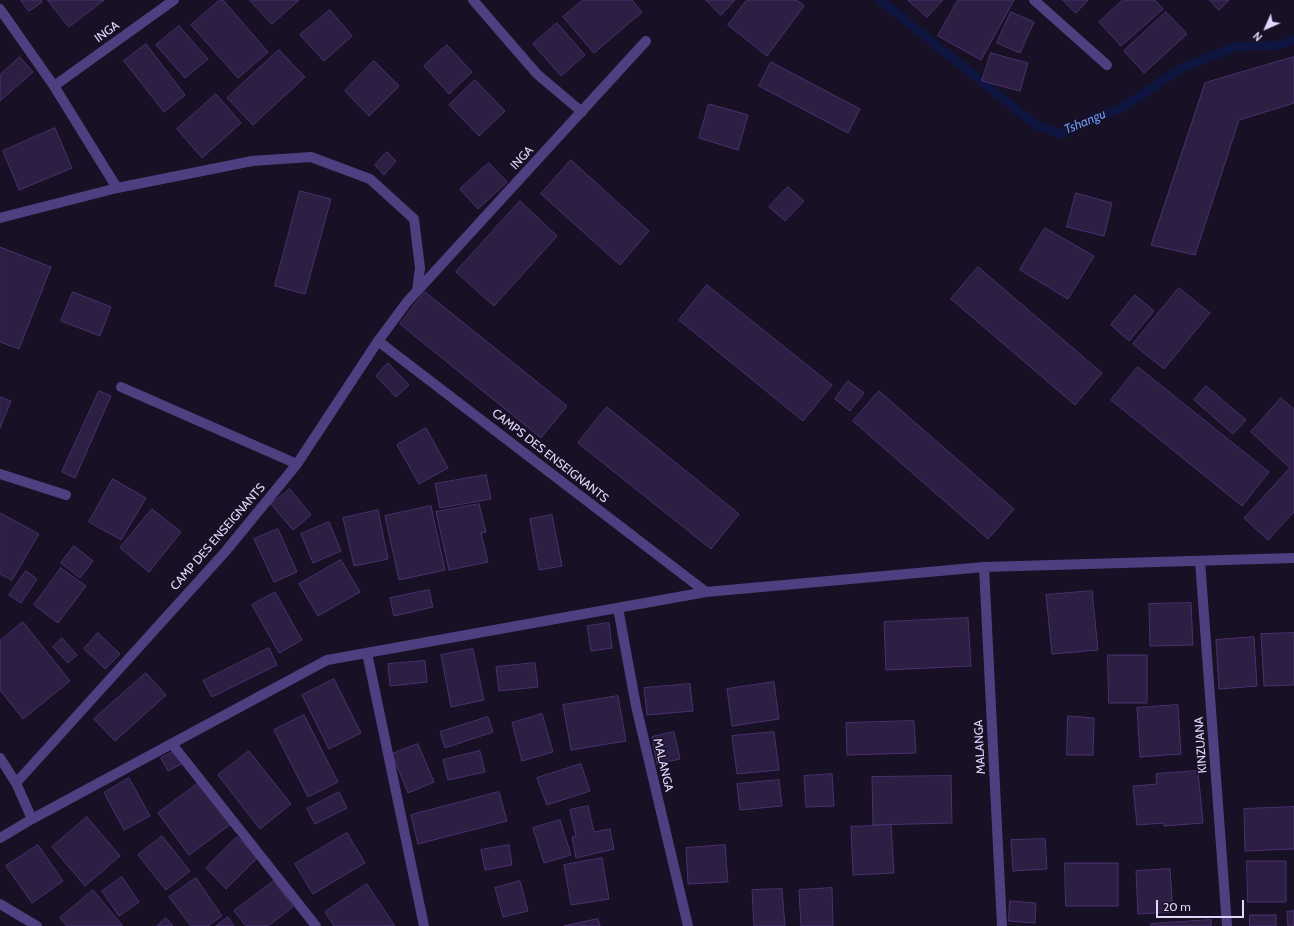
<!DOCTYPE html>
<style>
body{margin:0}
#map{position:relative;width:1294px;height:926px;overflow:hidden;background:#181024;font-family:Cabin,sans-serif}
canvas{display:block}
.north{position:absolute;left:1246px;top:8px;width:40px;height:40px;-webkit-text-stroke:3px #181024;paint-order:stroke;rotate:225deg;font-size:11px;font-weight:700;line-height:16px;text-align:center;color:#e2d6fc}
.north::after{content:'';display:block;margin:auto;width:14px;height:18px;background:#e2d6fc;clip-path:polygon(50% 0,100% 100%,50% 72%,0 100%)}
.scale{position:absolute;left:1156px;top:900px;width:88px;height:18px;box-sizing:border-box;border:2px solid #e2d6fc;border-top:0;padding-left:5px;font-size:12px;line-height:14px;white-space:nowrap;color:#e2d6fc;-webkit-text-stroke:3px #181024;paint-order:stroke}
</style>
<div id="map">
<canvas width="1294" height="926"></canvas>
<div class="north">N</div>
<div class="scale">20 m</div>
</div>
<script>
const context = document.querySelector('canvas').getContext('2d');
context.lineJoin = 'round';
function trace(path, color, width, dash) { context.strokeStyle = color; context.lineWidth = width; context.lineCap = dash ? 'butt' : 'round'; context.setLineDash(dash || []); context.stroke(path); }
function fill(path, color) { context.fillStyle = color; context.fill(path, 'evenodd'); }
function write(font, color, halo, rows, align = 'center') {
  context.font = font + ' Cabin,sans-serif'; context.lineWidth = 3; context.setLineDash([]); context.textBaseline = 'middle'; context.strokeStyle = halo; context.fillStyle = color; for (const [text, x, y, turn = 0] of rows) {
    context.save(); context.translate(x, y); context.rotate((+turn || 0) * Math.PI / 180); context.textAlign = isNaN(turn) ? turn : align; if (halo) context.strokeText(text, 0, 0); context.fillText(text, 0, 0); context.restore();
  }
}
trace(new Path2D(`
 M880,0l156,125 25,9 34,-17 25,-8 62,-41 55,-22h36l21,-6`), '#0e1540', 9);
const building = new Path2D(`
 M21,0h20l1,2 -13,9z
 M48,0h56l-35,27z
 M220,0h3l45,52 -30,26 -47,-53z
 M250,0h49l-27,24z
 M583,0h49l10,12 -48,41 -31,-36z
 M706,0h29l-14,15z
 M747,0h50l7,6 -37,50 -39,-31z
 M908,0h35l-16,17z
 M958,0h56l-33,60 -43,-24z
 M1063,0h25l-12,13z
 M1123,0h32l8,9 -42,37 -22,-24z
 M1210,0h19l-10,10z
 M330,10l22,26 -28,25 -24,-26z
 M1011,12l23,10 -14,31 -23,-10z
 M1166,12l21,22 -43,39 -20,-22z
 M557,23l28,32 -24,21 -28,-32z
 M179,26l29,33 -23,19 -29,-33z
 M146,44l39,51 -21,17 -40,-51z
 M447,45l25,27 -23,22 -25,-28z
 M279,50l26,27 -52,48 -26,-27z
 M991,53l37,10 -8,28 -38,-10z
 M20,57l13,15 -33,29v-26z
 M1294,57v46l-55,17 -44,135 -44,-10 54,-162z
 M374,61l25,25 -30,30 -24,-25z
 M771,62l89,47 -12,24 -89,-47z
 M475,80l30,31 -26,25 -30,-31z
 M216,94l25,29 -39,35 -25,-29z
 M709,104l39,11 -10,35 -39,-12z
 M55,128l17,40 -53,22 -16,-39z
 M387,152l9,9 -12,14 -9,-10z
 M571,160l78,71 -29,34 -79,-71z
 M489,163l18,19 -29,27 -18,-20z
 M788,187l16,14 -19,20 -16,-14z
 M300,191l31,8 -26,95 -30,-8z
 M1076,193l36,10 -8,33 -37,-9z
 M520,201l37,35 -63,70 -38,-34z
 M1045,228l49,28 -26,43 -48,-29z
 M0,247l51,20 -32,82 -19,-7z
 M978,267l124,106 -27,32 -124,-106z
 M707,285l125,100 -29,36 -124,-101z
 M1179,288l31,25 -46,56 -31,-25z
 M73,292l38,15 -11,29 -39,-15z
 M425,292l142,114 -26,32 -141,-114z
 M1135,295l19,16 -25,30 -18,-16z
 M388,363l21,22 -13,12 -20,-21z
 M1138,367l131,105 -27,34 -131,-106z
 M848,381l16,12 -14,18 -15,-12z
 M1206,386l40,34 -13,14 -39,-34z
 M99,391l12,5 -36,82 -13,-6z
 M879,391l135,118 -26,30 -135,-118z
 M0,397l11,4 -11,27z
 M1281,398l13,11v103l-26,28 -24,-22 46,-50 -39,-36z
 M607,407l132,107 -28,35 -133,-106z
 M426,428l22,40 -29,16 -22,-39z
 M486,475l5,24 -51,9 -5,-24z
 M113,479l33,19 -25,42 -32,-18z
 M290,489l21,26 -18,15 -22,-26z
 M479,504l7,28 -5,1 7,29 -39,8 -13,-58z
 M431,506l14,64 -46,10 -14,-64z
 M152,509l29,23 -32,40 -29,-24z
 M378,510l10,49 -34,7 -11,-48z
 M0,513l39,21 -27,46 -12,-6z
 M552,515l10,51 -23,4 -9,-51z
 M329,522l12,29 -28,12 -12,-29z
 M278,529l19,43 -23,10 -20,-43z
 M74,546l19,15 -13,17 -19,-15z
 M341,560l19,32 -42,24 -19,-32z
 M61,568l25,18 -28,37 -24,-18z
 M26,571l11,8 -16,24 -12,-8z
 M429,590l4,17 -39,9 -4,-18z
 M1092,591l6,59 -46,4 -6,-59z
 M275,592l27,48 -23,13 -27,-48z
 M1191,603l2,42 -43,1 -1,-42z
 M968,618l3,48 -85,4 -2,-48z
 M23,622l47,59 -47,38 -23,-29v-49z
 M609,623l3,25 -21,3 -4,-25z
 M98,633l22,21 -15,15 -21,-20z
 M1294,633v52l-30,1 -3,-52z
 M1254,637l3,49 -38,3 -3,-49z
 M62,638l15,17 -9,8 -15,-16z
 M269,648l8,17 -65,32 -9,-16z
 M473,649l11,51 -33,7 -10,-52z
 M1108,655h39v48h-38z
 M425,661l2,21 -37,4 -2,-22z
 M535,663l3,24 -39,4 -3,-24z
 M146,673l20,22 -51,46 -21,-22z
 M334,679l27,54 -32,16 -27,-54z
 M774,682l5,37 -47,7 -5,-37z
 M690,684l3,27 -46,4 -3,-27z
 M618,696l8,45 -55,9 -8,-45z
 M1178,705l3,49 -41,3 -3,-49z
 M542,714l11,38 -31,9 -10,-38z
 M304,715l34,67 -30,15 -34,-67z
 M1068,716l26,2 -1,37h-26z
 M488,717l5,15 -48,16 -5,-16z
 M914,721l2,32 -69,2 -1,-32z
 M674,732l6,27 -23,5 -5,-27z
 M774,732l5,38 -42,4 -5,-38z
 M418,744l16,38 -26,11 -16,-39z
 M176,750l7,13 -15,8 -7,-13z
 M249,751l42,53 -31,25 -42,-54z
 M480,751l5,21 -37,8 -5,-20z
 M581,764l9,27 -43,14 -10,-27z
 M1198,771l5,52 -39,3v-3l-27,2 -4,-39 24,-2 -1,-10z
 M832,774l2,32 -28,1 -2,-31z
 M951,776l1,47 -79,2 -1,-48z
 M129,778l21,38 -26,14 -20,-37z
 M779,780l3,26 -42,4 -3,-26z
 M200,782l31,42 -42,31 -31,-42z
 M339,792l8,16 -32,16 -8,-15z
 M499,792l8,29 -89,23 -7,-29z
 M588,806l6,26 16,-3 4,20 -38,9 -4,-21 4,-1 -6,-26z
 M1294,807v42l-49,2 -1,-42z
 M87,817l33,39 -35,30 -33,-39z
 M560,820l11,35 -27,8 -11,-35z
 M891,825l3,48 -41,2 -2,-48z
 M347,833l18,30 -52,31 -18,-30z
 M162,836l28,35 -24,19 -28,-35z
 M237,837l21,20 -32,32 -20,-21z
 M1045,839l2,30 -34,2 -2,-31z
 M38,845l25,36 -31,22 -26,-37z
 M509,845l3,20 -27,5 -4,-20z
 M725,845l3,37 -40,2 -2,-36z
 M602,858l7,41 -38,6 -7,-40z
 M1247,861h39v41h-38z
 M1065,863h53v43h-52z
 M1170,869l3,43 -35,2 -2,-43z
 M122,877l17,25 -20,14 -17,-25z
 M196,878l26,38 -14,10h-17l-22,-29z
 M274,881l19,26 -25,19h-22l-12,-15z
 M520,881l8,30 -25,6 -8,-29z
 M367,884l28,42h-61l-9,-14z
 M832,888l1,38h-32l-2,-36z
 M782,889l3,37h-31l-2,-36z
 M93,890l29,35v1h-55l-7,-8z
 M1010,901l26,2 -1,20 -26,-2z
 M1294,911v15h-6l-1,-14z
 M1250,915h26v11h-26z
 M228,917l6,9h-18z
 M166,918l7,8h-16z
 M598,919l2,7h-36z
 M1211,920v6h-60v-2z`);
fill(building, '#2d1e44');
trace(building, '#4a316e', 1);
trace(new Path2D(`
 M473,0l64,74 45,38
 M1034,0l73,65
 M0,9l54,77 63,102
 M54,86l120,-86
 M0,218l117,-30 135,-27 59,-4 59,22 44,40 6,49 -3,23
 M378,341l328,251
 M121,387l176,77
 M0,474l66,21
 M1200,561l27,365
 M984,567l18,359
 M618,608l18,98 52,220
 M367,653l57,273
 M172,744l144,182
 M0,758l16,25 16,36
 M16,783l209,-231 72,-88 81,-123 29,-39 239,-261
 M0,838l32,-19 295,-159 379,-68 278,-25 310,-9
 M0,904l37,22`), '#4f3f80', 10);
write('12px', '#e2d6fc', '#181024', [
 ["INGA",107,32,-36],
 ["INGA",522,158,-47],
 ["CAMPS DES ENSEIGNANTS",550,456,38],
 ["CAMP DES ENSEIGNANTS",218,537,-49],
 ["KINZUANA",1201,745,-94],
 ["MALANGA",980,747,-93],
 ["MALANGA",663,765,77]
]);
write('italic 13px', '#6b98f5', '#181024', [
 ["Tshangu",1085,122,-23]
]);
</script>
